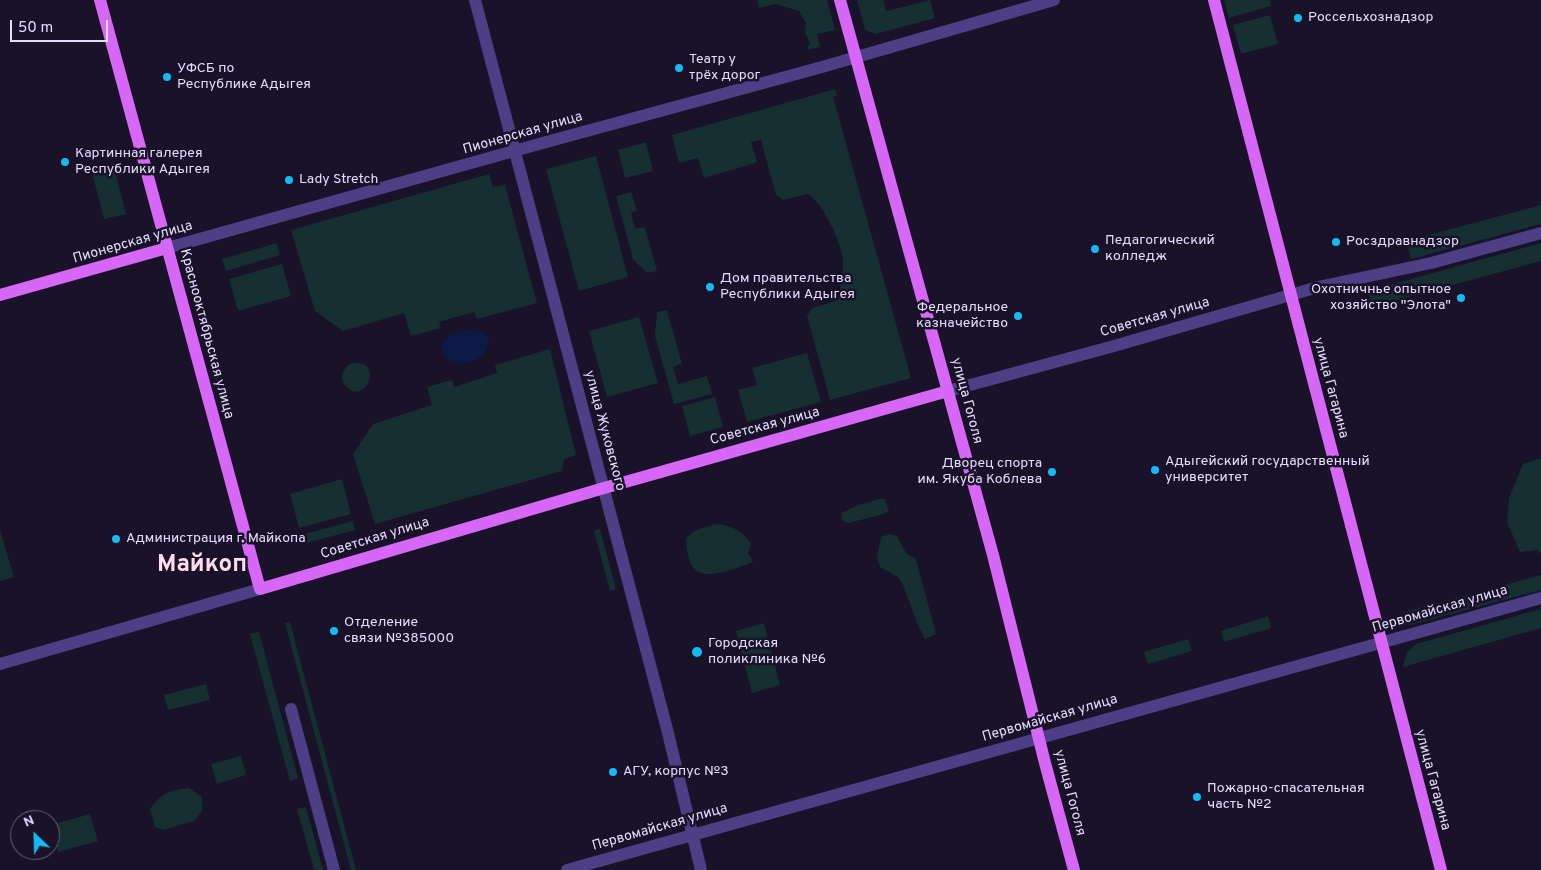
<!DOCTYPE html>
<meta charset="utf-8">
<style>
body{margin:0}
#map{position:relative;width:1541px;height:870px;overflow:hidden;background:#191229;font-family:Overpass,sans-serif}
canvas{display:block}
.north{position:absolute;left:10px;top:810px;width:50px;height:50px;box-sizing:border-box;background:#191229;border:1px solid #6a627e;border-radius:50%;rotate:336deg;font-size:14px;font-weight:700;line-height:20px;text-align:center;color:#e4dbfd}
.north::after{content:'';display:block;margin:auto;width:18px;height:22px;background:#12bbf3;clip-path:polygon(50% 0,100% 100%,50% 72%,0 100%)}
.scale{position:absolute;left:10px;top:20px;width:98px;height:22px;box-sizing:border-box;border:2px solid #e4dbfd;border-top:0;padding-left:6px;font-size:15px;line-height:18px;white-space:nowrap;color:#e4dbfd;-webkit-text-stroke:4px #191229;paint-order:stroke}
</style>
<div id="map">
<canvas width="1541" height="870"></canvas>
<div class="north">N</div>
<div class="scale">50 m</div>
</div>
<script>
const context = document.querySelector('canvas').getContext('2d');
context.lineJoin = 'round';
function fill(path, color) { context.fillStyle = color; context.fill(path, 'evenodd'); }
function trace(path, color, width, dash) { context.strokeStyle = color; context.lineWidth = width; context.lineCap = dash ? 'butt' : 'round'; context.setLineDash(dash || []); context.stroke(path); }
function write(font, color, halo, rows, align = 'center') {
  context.font = font + ' Overpass,sans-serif'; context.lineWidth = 5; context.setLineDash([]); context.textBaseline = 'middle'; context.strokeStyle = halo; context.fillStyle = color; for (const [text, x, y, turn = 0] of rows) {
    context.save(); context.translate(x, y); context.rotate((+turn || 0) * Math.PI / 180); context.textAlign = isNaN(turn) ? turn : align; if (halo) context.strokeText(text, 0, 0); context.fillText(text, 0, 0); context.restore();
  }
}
fill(new Path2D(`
 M757,0h70l8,30 -18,4 3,13 -12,3v-4l2,-3 -5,-10 1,-10 -7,-12 -24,-7 -16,4z
 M857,0h26l4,11 43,-11 5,18 -59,16 -11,-4z
 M1224,0h46l1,6 -42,12z
 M1270,15l8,29 -37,10 -8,-29z
 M835,89l2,7 -4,1 6,21 72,260 -81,22 -23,-84 5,-8 23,-7c6,-11 8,-26 8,-38 0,-18 -20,-60 -35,-69l-25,6 -7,-5 -15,-55 -10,2 6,19 -2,2 -51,15 -6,-20 -19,5 -7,-28z
 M646,142l7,29 -28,7 -7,-28z
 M596,156l32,121 -49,14 -33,-122z
 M113,163l13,51 -22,5 -13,-50z
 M489,174l4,13 12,-2 32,118 -60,16 -3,-7 -35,10 2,6 -30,8 -7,-23 -61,18 -28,-20 -24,-81z
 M631,192l6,19 -6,1 4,17 10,-2 12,44 -10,2 -14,-14 -17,-63z
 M1541,205v19l-130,35 -5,-18z
 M277,243l3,12 -54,16 -4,-12z
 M1541,243v18l-169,46 -4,-16z
 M282,264l9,32 -53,15 -9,-32z
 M667,310l15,54 -9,3 5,17 29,-8 5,18 -38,10 -19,-68 2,-24z
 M639,317l19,66 -51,14 -18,-66z
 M550,349l26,106 -12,4 -2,12 -187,53 -22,-70 20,-30 59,-19 -5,-18 25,-7 3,7 42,-14 -2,-8z
 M807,353l14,49 -74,20 -9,-32 19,-5 -5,-17z
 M352,363c34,-5 13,45 -6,23 -8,-8 -3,-18 6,-23z
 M715,397l8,30 -33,9 -8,-30z
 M1541,458v96l-4,-4 -17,2 -13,-30 2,-24 14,-34z
 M342,479l9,35 -52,14 -9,-34z
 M879,499h6l4,12 -8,4 -33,8 -6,-3 -1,-7 15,-7z
 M353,521l2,9 -52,14 -2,-9z
 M715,524c14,0 29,7 36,20l-3,9 5,9c-13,5 -44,18 -56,9 -10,-7 -10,-23 -11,-33l8,-7z
 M600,529l16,60 -6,2 -16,-60z
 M0,530l14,47 -14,4z
 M890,534l7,2 9,17 10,6 20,75 -11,5 -7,-14 -15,-40 -5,-8 -18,-10 -3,-9 4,-21z
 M1541,575v15l-131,35 -5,-5 -2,-7 5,-2z
 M1541,609v19l-138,39 4,-15 9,-8z
 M1268,616l3,12 -47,14 -3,-11z
 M290,622l5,19 61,229h-5l-66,-247z
 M764,623l16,62 -28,8 -16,-62z
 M259,632l39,146 -8,3 -40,-147z
 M1188,639l4,12 -44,13 -4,-12z
 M206,684l4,16 -42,10 -4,-15z
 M241,756l5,19 -29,9 -6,-20z
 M189,788l13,9v14l-8,10 -31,9 -8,-3 -5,-18c11,-16 20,-19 39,-21z
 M306,807l17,63h-9l-17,-61z
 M90,814l8,27 -40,11 -7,-27z`), '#152f32');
fill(new Path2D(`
 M474,330l11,4 4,5c1,24 -42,36 -48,10 4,-15 19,-19 33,-19z`), '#0e1a46');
trace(new Path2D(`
 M475,0l192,729 34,141
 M167,248l372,-104 283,-77 232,-67
 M948,391l166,-45 204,-59 113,-24 110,-30
 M0,664l260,-75
 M291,709l43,161
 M567,870l974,-272`), '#4c3f85', 12);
trace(new Path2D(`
 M100,0l160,589 344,-101 344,-97
 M840,0l153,555 52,208 29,107
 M1214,0l227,870
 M0,295l167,-47`), '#d768f7', 12);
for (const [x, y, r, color] of [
 [1298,18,5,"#12bbf3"],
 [679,68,5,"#12bbf3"],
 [167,77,5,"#12bbf3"],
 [65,162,5,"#12bbf3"],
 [289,180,5,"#12bbf3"],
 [1336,242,5,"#12bbf3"],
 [1095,249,5,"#12bbf3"],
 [710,287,5,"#12bbf3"],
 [1461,298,5,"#12bbf3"],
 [1018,316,5,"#12bbf3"],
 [1155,470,5,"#12bbf3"],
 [1052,472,5,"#12bbf3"],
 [116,539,5,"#12bbf3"],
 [334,631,5,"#12bbf3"],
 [697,652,6,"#12bbf3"],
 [613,772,5,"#12bbf3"],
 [1197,797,5,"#12bbf3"]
]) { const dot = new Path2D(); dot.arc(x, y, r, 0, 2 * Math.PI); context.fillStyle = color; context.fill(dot); trace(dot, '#191229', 2); }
write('14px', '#e4dbfd', '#191229', [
 ["Россельхознадзор",1308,18],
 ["Театр у",689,60],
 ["трёх дорог",689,76],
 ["УФСБ по",177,69],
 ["Республике Адыгея",177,85],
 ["Картинная галерея",75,154],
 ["Республики Адыгея",75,170],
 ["Lady Stretch",299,180],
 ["Педагогический",1105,241],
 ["колледж",1105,257],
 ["Росздравнадзор",1346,242],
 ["Дом правительства",720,279],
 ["Республики Адыгея",720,295],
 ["Охотничнье опытное",1451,290,"right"],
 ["хозяйство \"Элота\"",1451,306,"right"],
 ["Федеральное",1008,308,"right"],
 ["казначейство",1008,324,"right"],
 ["Адыгейский государственный",1165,462],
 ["университет",1165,478],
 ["Дворец спорта",1042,464,"right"],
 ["им. Якуба Коблева",1042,480,"right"],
 ["Администрация г. Майкопа",126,539],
 ["Отделение",344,623],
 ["связи №385000",344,639],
 ["Городская",708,644],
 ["поликлиника №6",708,660],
 ["АГУ, корпус №3",623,772],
 ["Пожарно-спасательная",1207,789],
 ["часть №2",1207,805]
], 'left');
write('14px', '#e4dbfd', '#191229', [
 ["Пионерская улица",523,134,-16],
 ["Пионерская улица",133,243,-16],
 ["Советская улица",1155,318,-16],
 ["Краснооктябрьская улица",206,334,75],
 ["улица Гагарина",1330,388,75],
 ["улица Гоголя",966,401,75],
 ["Советская улица",765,427,-15],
 ["улица Жуковского",604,431,75],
 ["Советская улица",375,539,-17],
 ["Первомайская улица",1440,610,-16],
 ["Первомайская улица",1050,719,-16],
 ["улица Гагарина",1432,780,75],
 ["улица Гоголя",1069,793,75],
 ["Первомайская улица",660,828,-16]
]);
write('bold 24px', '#fddded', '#191229', [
 ["Майкоп",202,566]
]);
</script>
